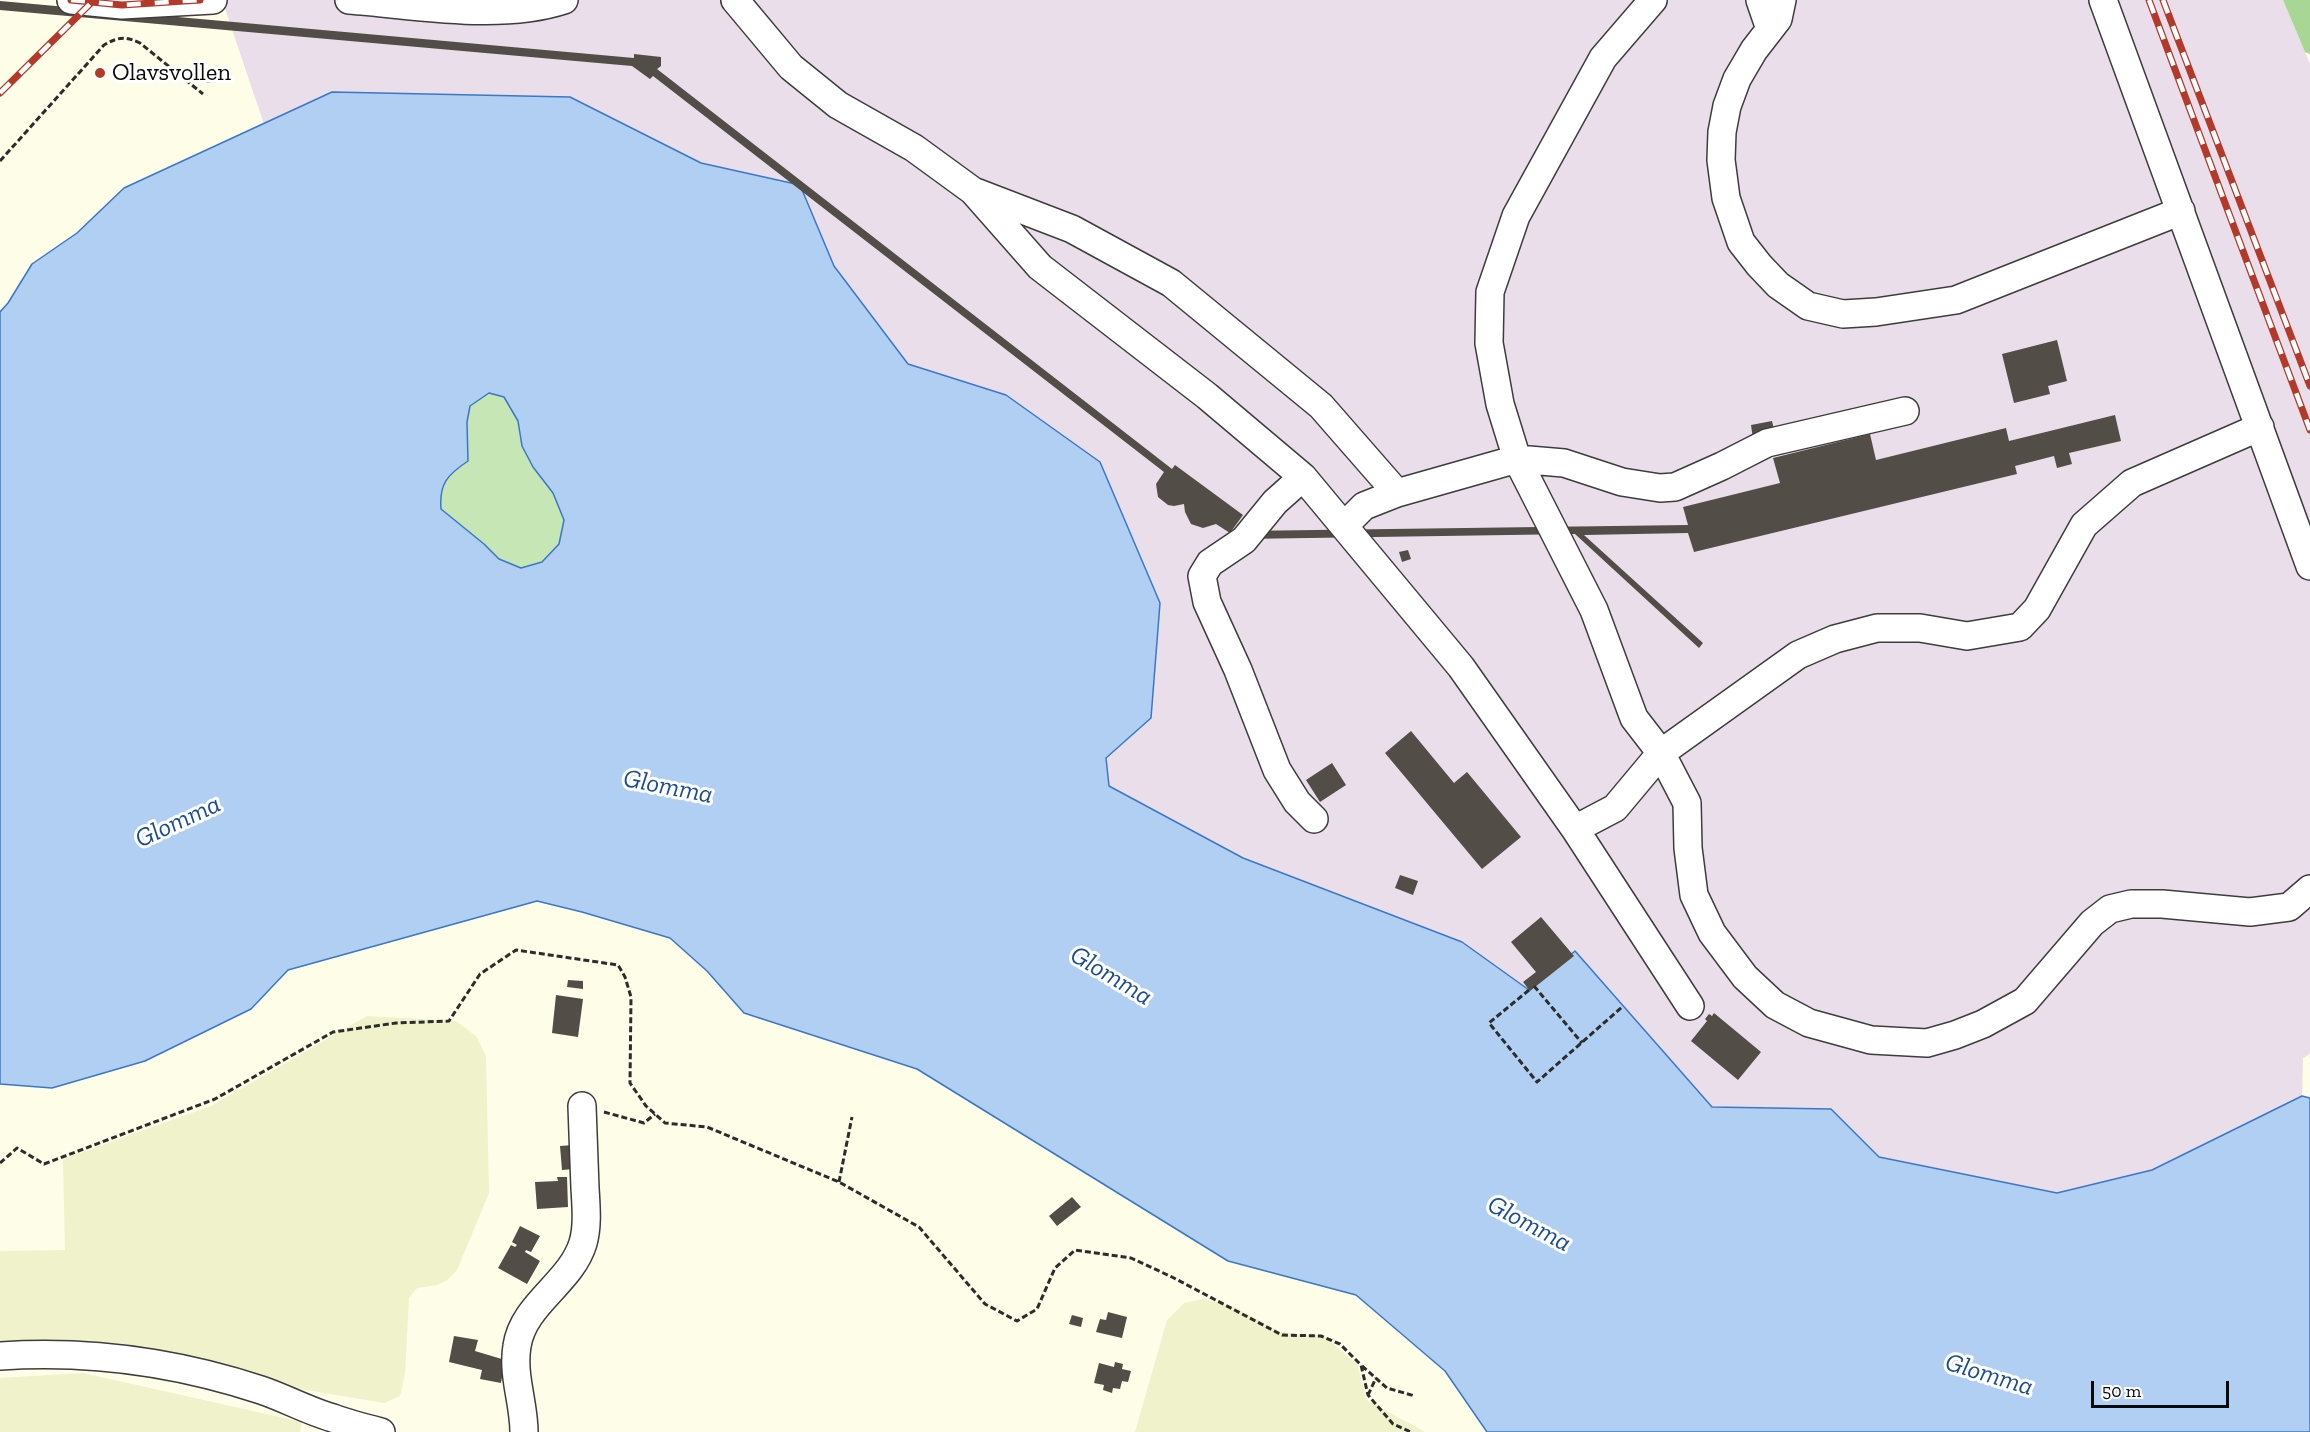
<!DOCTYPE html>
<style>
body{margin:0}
#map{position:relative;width:2310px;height:1432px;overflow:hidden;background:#fefde8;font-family:"Zilla Slab",serif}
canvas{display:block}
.scale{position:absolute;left:2091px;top:1381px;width:138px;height:27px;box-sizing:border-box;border:3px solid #0a0a0a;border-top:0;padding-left:8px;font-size:18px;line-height:21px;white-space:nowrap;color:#0a0a0a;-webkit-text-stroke:4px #fff;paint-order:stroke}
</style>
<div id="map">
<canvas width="2310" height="1432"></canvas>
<div class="scale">50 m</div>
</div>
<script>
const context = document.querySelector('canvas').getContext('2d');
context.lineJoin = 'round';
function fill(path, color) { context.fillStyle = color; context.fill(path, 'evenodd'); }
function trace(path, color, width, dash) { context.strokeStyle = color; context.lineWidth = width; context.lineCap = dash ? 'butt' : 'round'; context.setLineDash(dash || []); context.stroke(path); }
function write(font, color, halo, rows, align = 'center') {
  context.font = font + ' "Zilla Slab",serif'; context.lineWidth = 6; context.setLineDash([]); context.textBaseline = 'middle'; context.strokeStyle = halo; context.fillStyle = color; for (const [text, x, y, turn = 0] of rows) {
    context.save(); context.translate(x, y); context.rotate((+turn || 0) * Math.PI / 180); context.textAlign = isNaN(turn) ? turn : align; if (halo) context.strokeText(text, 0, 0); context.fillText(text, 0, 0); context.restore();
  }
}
fill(new Path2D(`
 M222,0h2061l27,64v990l-7,4 -1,38 -150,74 -95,23 -178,-36 -48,-48 -119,-2 -137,-156 -46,39 -67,-48 -220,-84 -133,-72 -3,-28 45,-40 -145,-323 -98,-31 -74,-98 -34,-81 -99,-22 -131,-66 -238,-5 -68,32z`), '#e9dee9');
fill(new Path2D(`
 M367,1016l89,5 20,15 10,20 3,137 -32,77 -10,10 -10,5 -20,3 -8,10 -4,76 -5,22 -16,7 -113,-19 -271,-35v-98l65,-1 -2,-91 148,-53z
 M1203,1299l32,8 44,25 45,4 33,28 10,36 58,32h-290l32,-112 17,-17z
 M83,1373l219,49 -2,10h-300v-54z`), '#eff2ca');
fill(new Path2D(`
 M489,393l15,4 14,24 4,26 11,20 20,26 11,27 -5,24 -17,18 -20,6 -23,-9 -15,-15 -43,-35c-2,-25 6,-34 27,-48l-1,-39 3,-16z`), '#c6e6b5');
fill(new Path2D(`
 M2283,0h27v54l-5,-2z`), '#a8d695');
const water = new Path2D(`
 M332,92l238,5 131,66 99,22 34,81 74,98 98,31 94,67 60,141 -9,115 -45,40 3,28 134,72 219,84 67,48 46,-39 137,156 119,2 48,48 178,36 95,-23 150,-74 8,2v334h-823l-42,-61 -89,-76 -128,-34 -311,-192 -173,-56 -37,-42 -37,-33 -88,-26 -45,-11 -249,69 -37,39 -106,52 -93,27 -52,-4v-772l8,-9 24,-39 45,-31 47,-45zM489,393l15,4 14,24 4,25 11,21 20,26 11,27 -5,24 -17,18 -21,6 -22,-9 -15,-15 -43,-35c-2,-25 6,-34 27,-48l-1,-39 3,-16z`);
fill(water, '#b0cff3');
trace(water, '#3a78c6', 1.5);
fill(new Path2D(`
 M0,1l634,57v-4l27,3v9l-4,3 515,400 3,-4 68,50 -13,18 -14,-9 -13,4 -12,-4 -6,-12 -1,-8 -10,2 -6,-1 -10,-8 -2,-13 8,-12 -511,-396 -3,3 -18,-13 -632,-56z
 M200,68l16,2 -1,13 -16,-1z
 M2057,340l10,41 -19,5 2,8 -36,9 -12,-49z
 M2115,415l6,26 -52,12 3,11 -15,4 -3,-12 -39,10 2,8 -323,78 -6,-19 -104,2 119,108 -4,5 -124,-114 -333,5v-8l446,-6 -5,-18 97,-24 -7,-25 97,-24 6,26 130,-32 3,13z
 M1772,421l3,13 -22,5 -2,-14z
 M1408,550l3,9 -9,3 -3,-10z
 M1411,731l43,52 13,-11 54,65 -39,32 -97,-116z
 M1332,763l14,22 -26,17 -14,-22z
 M1400,875l18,6 -5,14 -18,-7z
 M1541,917l33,39 -44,35 -7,-9 13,-10 -25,-30z
 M568,980l15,1v8l-16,-2z
 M556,995l27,4 -5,38 -26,-4z
 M1714,1013l47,39 -23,28 -47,-39 16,-20 -2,-2 4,-5 3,2z
 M573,1145l1,24 -12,1 -2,-24z
 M557,1177h10l1,30 -31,2 -2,-27 23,-1z
 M1072,1197l9,10 -24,19 -8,-10z
 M520,1226l20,10 -9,16 -5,-2 -1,2 15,9 -13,23 -29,-16 13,-23 4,2 2,-2 -5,-3z
 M1108,1312l19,5 -5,21 -26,-6 4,-13 6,1z
 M1072,1315l11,3 -2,9 -12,-3z
 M454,1336l24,4 -3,11 30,9 -4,23 -21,-4 2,-9 -33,-8z
 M1115,1362l8,2 -1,5 9,2 -3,11 -6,-1 -2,8 -7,-1 -1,5 -9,-3 1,-5 -10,-2 5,-20 15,4z`), '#524d47');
const minor = new Path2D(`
 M71,0l51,5 91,-5
 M349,0c68,5 151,21 215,0
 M735,0l56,67 47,38 76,43 59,43 99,38 99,54 150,123 76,87 -33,13 -19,19
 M1653,0l-50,58 -87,158 -26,76 -1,51 11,61 17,55 77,151 40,108 27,35 26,50 1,45 6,47 18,38 33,44 30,28 34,18 62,17 56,3 28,-8 28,-11 42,-23 67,-78 18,-14 21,-5h31l88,8 39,-5 21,-18
 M1760,0l10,29
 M1782,0l-4,19 -24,31 -17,29 -10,27 -5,26 -1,28 5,38 15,44 18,23 19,20 30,21 35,8 33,-2 80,-12 225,-89
 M2103,0l207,566
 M973,191l67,76 167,129 96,81 158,190 114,162 115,177
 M1303,477l-28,25 -31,38 -34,23 -8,13 5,26 31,68 39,100 20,32 17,17
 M1397,493l120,-34 47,4 58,19 38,6 15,-1 47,-21 45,-23 138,-32
 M1575,829l40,-21 46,-55 137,-98 37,-16 42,-11h43l47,8 53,-9 17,-18 47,-84 48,-42 128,-56
 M0,1356c89,-6 176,6 261,34 24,8 47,21 72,28 16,6 32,10 48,14
 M524,1432c0,-29 -12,-57 -7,-86 6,-42 54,-63 66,-103 5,-17 3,-37 2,-55 -1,-27 -2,-54 -3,-82`);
trace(minor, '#3d3d3d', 30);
trace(new Path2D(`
 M0,161l104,-116c14,-8 21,-9 36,-2l63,51
 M1534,986l48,57
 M1529,990l-40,33 48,59 85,-75
 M604,1112l40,11 11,-9
 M0,1163l17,-15 27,16 171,-65 118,-67 63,-9 53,-2 31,-47 36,-24 102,15 7,12 6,20 -1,86 16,23 9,8 10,9 42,4 132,55 80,45 66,77 32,17 20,-12 18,-41 20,-18 56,8 41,19 110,58 39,1 19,8 21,21 7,30 25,29 18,8
 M839,1182l13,-65
 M1362,1366l25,22 28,8
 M1368,1395l8,-17`), '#2c2c2c', 3, [6, 3]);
trace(minor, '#fff', 27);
const rail = new Path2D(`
 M71,0l51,5 78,-5
 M2149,0l161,430
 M2163,0l147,386
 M0,93l94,-93`);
trace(rail, '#b3392a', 7);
trace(rail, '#fff', 4.5, [14]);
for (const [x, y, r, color] of [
 [100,73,6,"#b3392a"]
]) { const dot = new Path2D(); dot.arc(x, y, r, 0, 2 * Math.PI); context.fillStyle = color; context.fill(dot); trace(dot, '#fff', 2); }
write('24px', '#0a0a0a', '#fff', [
 ["Olavsvollen",112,73]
], 'left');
write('italic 26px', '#1a4c95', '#fff', [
 ["Glomma",668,787,11],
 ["Glomma",178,822,-25],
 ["Glomma",1111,976,31],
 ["Glomma",1529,1224,28],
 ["Glomma",1989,1375,17]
]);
</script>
